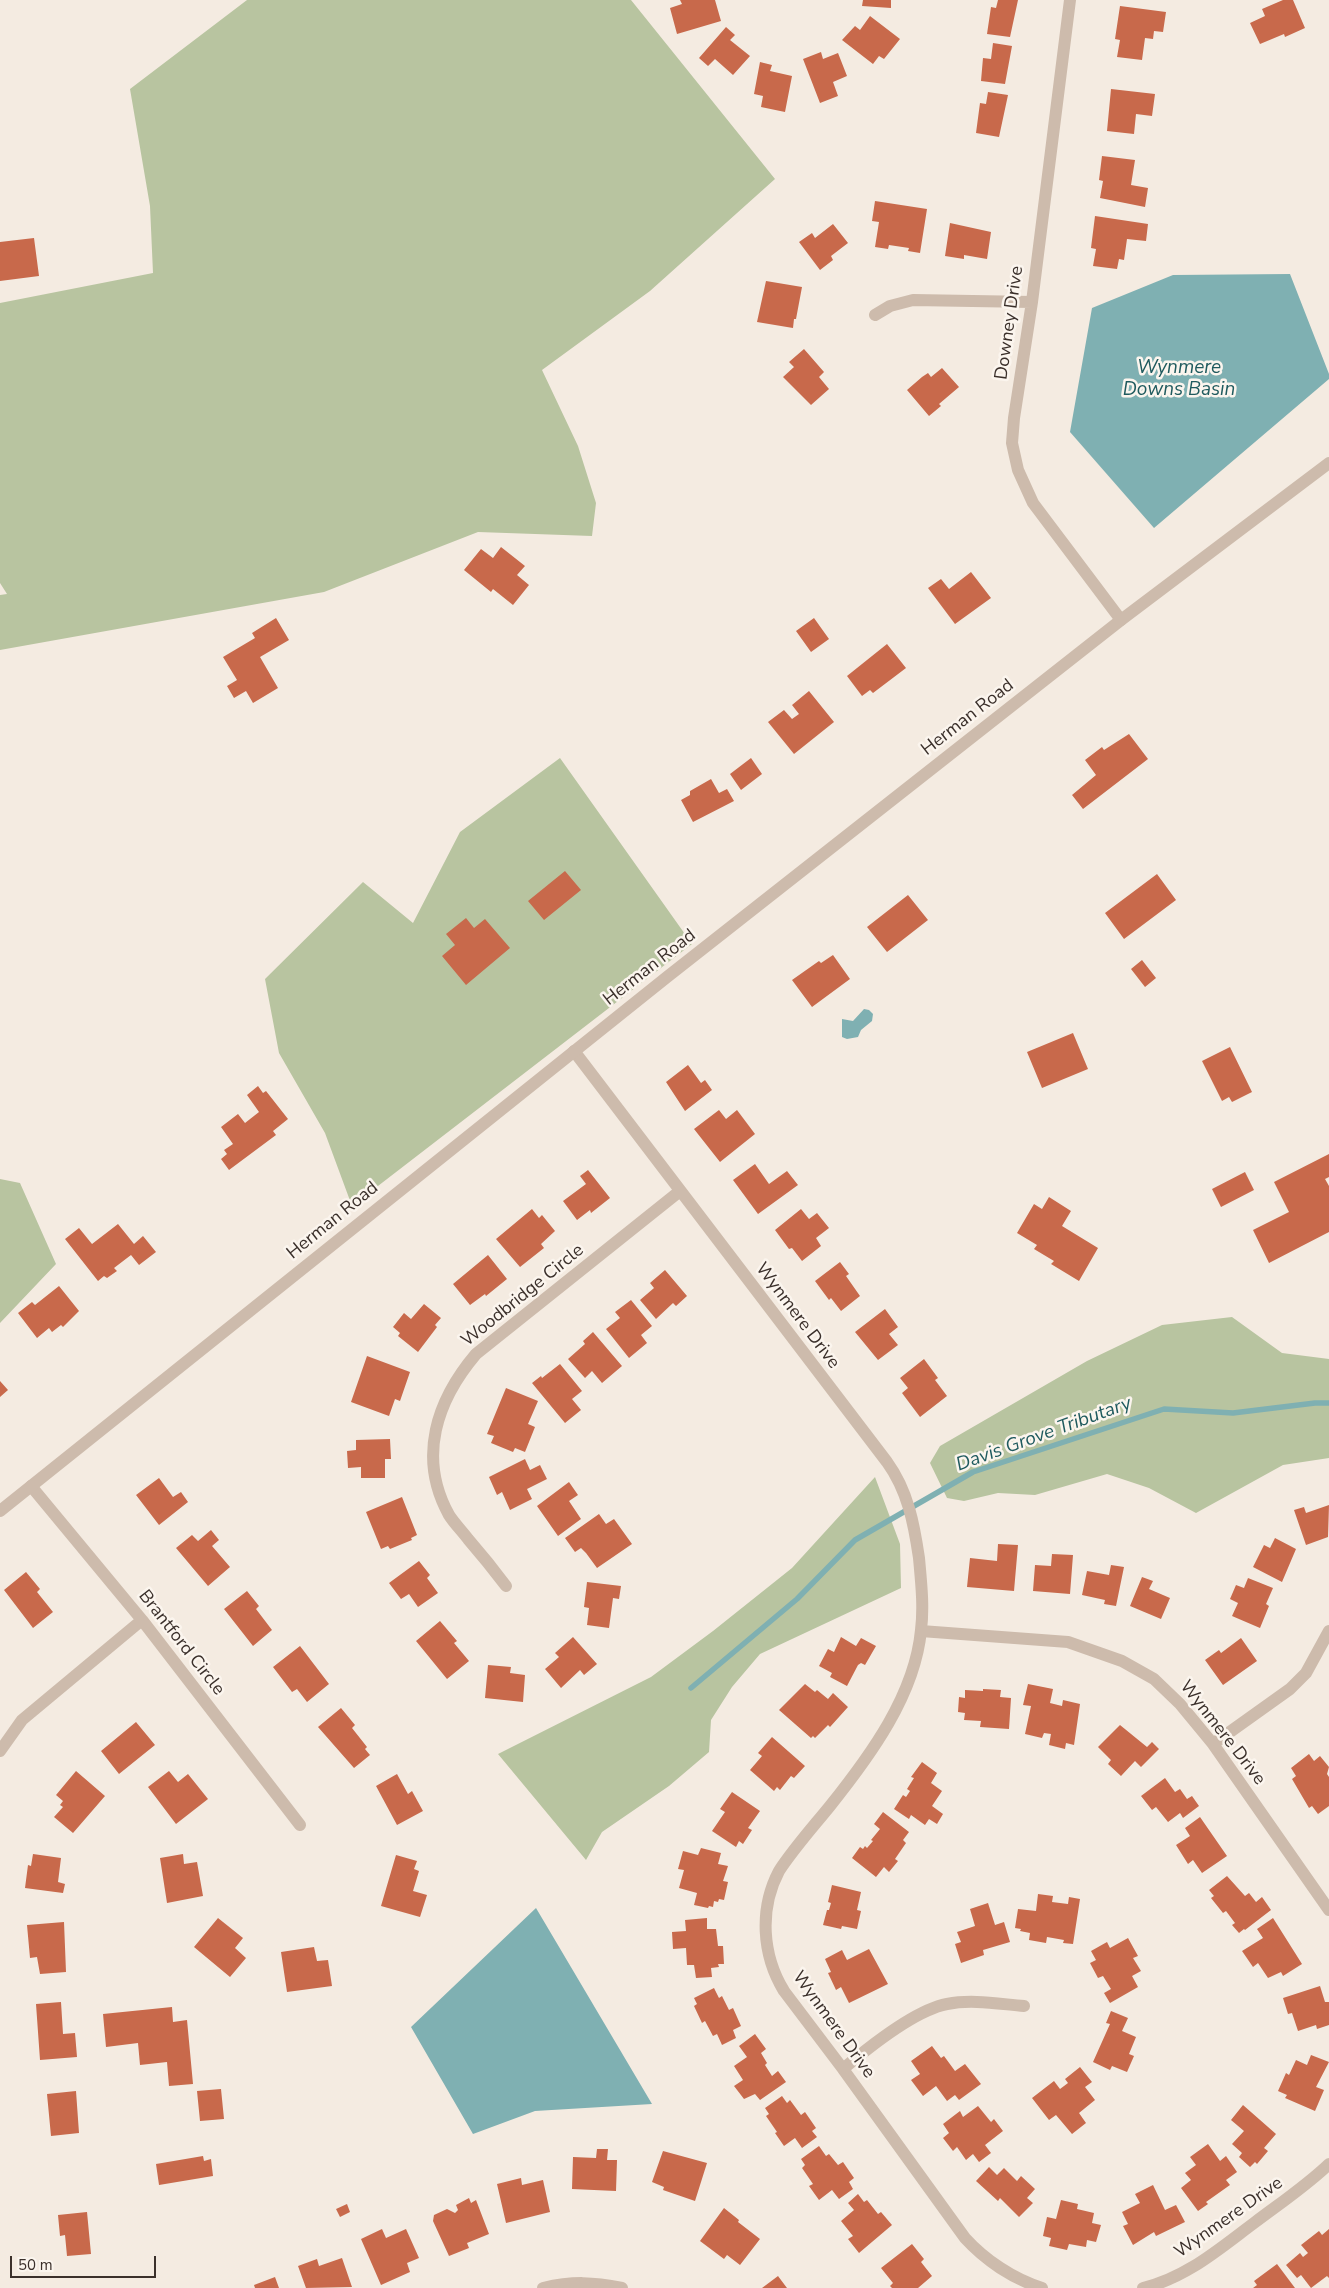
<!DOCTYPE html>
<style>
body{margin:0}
#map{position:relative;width:1329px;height:2288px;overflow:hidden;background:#f4ebe1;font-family:"Nunito Sans",sans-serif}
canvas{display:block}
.scale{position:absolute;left:10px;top:2256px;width:146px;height:22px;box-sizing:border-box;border:2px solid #3b302b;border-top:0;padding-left:6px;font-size:15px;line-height:18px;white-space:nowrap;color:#3b302b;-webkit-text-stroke:4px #fbf5ee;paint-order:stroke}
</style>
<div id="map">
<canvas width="1329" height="2288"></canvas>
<div class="scale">50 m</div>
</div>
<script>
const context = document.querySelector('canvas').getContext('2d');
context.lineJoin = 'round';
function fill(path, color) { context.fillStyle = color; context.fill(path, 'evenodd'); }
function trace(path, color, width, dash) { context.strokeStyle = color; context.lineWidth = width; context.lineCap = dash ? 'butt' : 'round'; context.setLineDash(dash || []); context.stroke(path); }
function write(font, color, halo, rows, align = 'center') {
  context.font = font + ' "Nunito Sans",sans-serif'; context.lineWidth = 5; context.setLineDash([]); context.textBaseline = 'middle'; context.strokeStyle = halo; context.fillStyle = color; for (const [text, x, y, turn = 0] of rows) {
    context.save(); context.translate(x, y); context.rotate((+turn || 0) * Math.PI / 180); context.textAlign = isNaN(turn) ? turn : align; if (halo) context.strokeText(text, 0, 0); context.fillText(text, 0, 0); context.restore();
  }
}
fill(new Path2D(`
 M247,0h384l144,179 -125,112 -108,79 36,76 18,57 -4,33 -114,-4 -154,60 -324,58v-55l7,-1 -7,-11v-280l153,-30 -3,-67 -20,-117z
 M560,758l132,186 -340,262 -27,-73 -46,-80 -14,-74 98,-97 50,41 47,-91z
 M0,1179l20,4 36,81 -56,59z
 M1232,1317l50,36 47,6v99l-46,7 -87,48 -47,-25 -42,-14 -72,21 -37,-2 -34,8 -17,-3 -17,-35 10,-17 147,-85 75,-36z
 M875,1477l25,67 1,44 -141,66 -28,33 -21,33 -2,32 -40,34 -67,46 -16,28 -88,-106 153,-77 62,-46 79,-63z`), '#b8c4a0');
fill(new Path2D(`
 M1290,274l39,100v5l-175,149 -84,-96 22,-124 81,-33z
 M864,1009l5,1 4,4 -1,7 -11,9 -3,7 -11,2 -5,-2v-18l11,2z
 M536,1908l116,196 -117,7 -62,23 -62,-107z`), '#7fb0b2');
trace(new Path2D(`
 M691,1688l106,-89 58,-59 118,-68 191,-63 69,4 82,-10h14`), '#7fb0b2', 5.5);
fill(new Path2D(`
 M680,0h35l6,21 -44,13 -7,-26 12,-4z
 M863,0h28v8l-29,-2z
 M998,0h20l-8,37 -23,-3 4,-27 5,1z
 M1283,0h10l12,28 -20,9 -1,-3 -24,10 -10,-21 15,-7 -3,-7z
 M1120,6l46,6 -3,20 -9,-1 -1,8 -8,-1 -3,22 -25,-3 3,-17 -5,-1z
 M870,16l30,23 -16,20 -5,-3 -6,8 -31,-24 13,-14 5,4z
 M726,27l9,8 -5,5 20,16 -17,19 -18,-16 -7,7 -9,-8z
 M993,43l19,3 -7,38 -24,-3 2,-23 8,1z
 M821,52l2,7 15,-6 9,23 -14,6 5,14 -18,7 -17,-44z
 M760,62l12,3 -2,6 22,5 -7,36 -24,-5 2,-11 -9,-2z
 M1111,89l44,5 -3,22 -16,-2 -2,20 -27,-3z
 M988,92l20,3 -9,42 -23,-4 4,-30 6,1z
 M1102,156l33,4 -4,25 17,3 -3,19 -45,-9 3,-17 -4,-1z
 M875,201l52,8 -7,44 -12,-2 1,-3 -20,-3 -1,4 -13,-2 4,-25 -7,-1z
 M1095,216l53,8 -2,17 -19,-2 -3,21 -5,-1 -2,10 -24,-3 3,-17 -5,-1z
 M950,223l41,9 -4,27 -23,-4v4l-19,-3z
 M833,224l15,19 -17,13 2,4 -13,10 -21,-28 13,-9 3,5z
 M34,238l5,38 -39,5v-39z
 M766,281l36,6 -6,32h-2l-1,9 -36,-6z
 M804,349l20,23 -5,5 10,12 -18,16 -28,-28 11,-10 -5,-5z
 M942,368l17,19 -20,17 2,2 -12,10 -22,-26 15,-13 6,-4 3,4z
 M501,547l24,19 -8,9 12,10 -16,20 -20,-16 -2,3 -27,-22 17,-21 12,9z
 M971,572l20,26 -36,26 -27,-36 13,-9 8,10z
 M276,618l13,22 -29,17 18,31 -25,15 -7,-12 -12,7 -7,-12 10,-6 -14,-23 32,-19 -3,-5z
 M814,618l15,21 -18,13 -15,-21z
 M887,644l19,24 -33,25 -3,-3 -8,6 -15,-20z
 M809,691l25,31 -40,32 -26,-32 16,-12 8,9 7,-5 -7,-9z
 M1129,734l19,25 -65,50 -11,-14 24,-20 -11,-15 17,-13 2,3z
 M751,758l11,16 -21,16 -11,-16z
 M711,779l8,14 8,-4 7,12 -41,21 -12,-22 9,-5v-4z
 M565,871l16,19 -37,30 -16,-19z
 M1157,874l19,26 -52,39 -19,-26z
 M908,895l20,25 -41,32 -20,-25z
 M466,918l8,10 11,-9 25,29 -44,37 -24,-29 13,-11 -9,-11z
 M833,955l17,24 -38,28 -20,-27 27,-19 2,2z
 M1142,960l14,18 -11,9 -14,-18z
 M1073,1033l15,36 -46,19 -15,-36z
 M1230,1047l22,45 -20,10 -3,-5 -7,4 -20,-40z
 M688,1065l13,18 4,-3 7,10 -27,21 -19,-29z
 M258,1086l5,7 3,-2 22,28 -15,12 3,4 -47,35 -8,-11 6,-5 -3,-4 9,-6 -12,-17 17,-13 7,9 14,-11 -12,-17z
 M719,1110l7,9 11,-9 18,24 -35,28 -26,-33z
 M1329,1154v23l-4,2 4,7v46l-60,31 -16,-33 36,-18 -15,-30z
 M755,1164l14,20 18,-13 11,14 -40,29 -25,-34z
 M588,1170l22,28 -19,15 -1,-3 -13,10 -14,-19 23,-17 -6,-8z
 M1245,1172l9,18 -33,17 -9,-18z
 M1049,1197l22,14 -9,15 36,22 -19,33 -28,-17 3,-3 -20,-12 3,-4 -20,-12 17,-29 8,5z
 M532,1209l7,9 3,-3 13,16 -14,13 3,4 -24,19 -24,-28z
 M801,1209l8,10 8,-6 12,15 -13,10 5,8 -19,15 -10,-13 -3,1 -14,-19z
 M118,1224l16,20 9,-8 13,16 -17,13 -8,-10 -17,13 3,3 -10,7 -3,-2 -6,5 -33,-42 14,-11 13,16z
 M488,1255l19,24 -21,17 -1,-2 -15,11 -17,-21z
 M840,1262l9,12 -3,2 14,20 -19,15 -10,-13 -2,2 -14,-19z
 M665,1270l22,26 -11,10 -3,-3 -17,16 -16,-19 14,-12 -4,-5z
 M59,1286l20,25 -16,16 -2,-2 -9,7 -3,-4 -12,10 -19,-25 14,-11 3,3z
 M631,1300l21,26 -11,9 6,8 -18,15 -23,-29 14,-11 -5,-6z
 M424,1304l17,14 -6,7 2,2 -19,25 -20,-16 2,-3 -7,-6 11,-14 7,6z
 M885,1309l13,18 -9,7 9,11 -20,15 -23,-28z
 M593,1332l29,34 -20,17 -10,-12 -7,7 -17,-19 17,-15 -2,-3z
 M367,1356l43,16 -10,29 -5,-2 -6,17 -38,-14z
 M924,1359l14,19 -3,2 12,16 -27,21 -18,-24 6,-5 -8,-10z
 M560,1364l22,27 -10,8 9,11 -16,13 -33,-40 9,-7 1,2z
 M0,1381l8,9 -8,7z
 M506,1388l32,13 -10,23 7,3 -10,25 -10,-4 -2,4 -22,-9 3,-7 -7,-2z
 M390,1439l1,20h-6v19h-24v-11l-13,1 -1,-17 9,-1v-10z
 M525,1459l5,11 10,-5 7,14 -20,10 5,10 -22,11 -8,-18 -5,3 -8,-18z
 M159,1478l14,19 8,-5 7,10 -29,23 -23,-30z
 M569,1482l9,13 -9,6 12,18 -23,17 -21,-30z
 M402,1497l15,38 -6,3 1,2 -22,9 -2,-3 -7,3 -15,-37z
 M1329,1505l-1,32 -22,8 -12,-35 10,-3 2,6z
 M599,1514l7,10 8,-5 18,25 -35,24 -11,-15 -5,-5 -6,4 -10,-14z
 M211,1530l8,10 -7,6 18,21 -22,19 -32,-38 16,-13 6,6z
 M1275,1538l21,11 -14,33 -29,-15 11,-22 6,3z
 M998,1544l20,1 -4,46 -47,-4 3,-29 27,3z
 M1052,1554l21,1 -3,39 -37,-3 2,-26 16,1z
 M419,1561l11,14 -3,3 11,15 -20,14 -9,-13 -8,5 -12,-16z
 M1111,1565l13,2 -8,39 -12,-2 1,-4 -23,-5 5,-24 22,4z
 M26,1572l14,17 -3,3 16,20 -20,16 -29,-38z
 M1142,1577l11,4 -4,8 21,9 -9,21 -31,-13z
 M1248,1578l25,10 -7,16 3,2 -9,22 -28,-12 6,-13 -8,-4 6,-14 8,3z
 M587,1582l34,4 -2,13 -6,-1 -4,30 -22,-3 2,-17 -5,-1z
 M247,1591l12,15 -3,3 16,21 -19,16 -29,-37z
 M440,1621l17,20 -3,2 15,18 -22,18 -31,-38z
 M573,1637l24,27 -13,11 -4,-5 -19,18 -16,-19 14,-12 -4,-4z
 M841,1637l15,9 5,-8 15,8 -11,19 -4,-2 -3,2 -11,21 -17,-9 2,-4 -13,-7 9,-17 6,3z
 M1241,1638l16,23 -34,24 -18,-25 14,-10 2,3z
 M300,1646l29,38 -22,18 -10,-13 -5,3 -19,-25z
 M488,1665l23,2 -1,6 15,2 -2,27 -38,-4z
 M805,1684l10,8 2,-2 11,9 5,-6 15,14 -18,20 -2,-2 -13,13 -2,-2 -2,2 -32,-28z
 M1028,1684l25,5 -3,14 12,3 1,-6 17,4 -6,41 -8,-2 -1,6 -16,-4 2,-11 -7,-1 -2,5 -17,-4 6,-28 -8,-1z
 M983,1689l18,1 -1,7 11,1 -2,31 -29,-2 1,-6 -17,-1 1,-7 -7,-1 1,-15 6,1v-8l18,1z
 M341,1708l14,17 -3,3 15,19 -2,2 5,6 -16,13 -36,-41z
 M136,1722l19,23 -36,29 -18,-23z
 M1120,1725l27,22 5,-5 7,7 -18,18 -6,-6 -14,15 -13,-12 3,-4 -13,-13z
 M772,1737l33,29 -11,12 -3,-2 -11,14 -3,-3 -3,4 -24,-21 12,-14 -4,-3z
 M1309,1754l5,7 6,-5 9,11 -2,7 2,3v29l-11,8 -6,-8 -3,2 -17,-29 4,-3 -5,-8z
 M922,1762l15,11 -6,10 11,8 -10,15 11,8 -6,10 -8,-5 -4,6 -14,-10 -2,4 -15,-10 9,-14 3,2 4,-6 -3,-2 7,-11 -3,-1z
 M76,1771l29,25 -32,37 -19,-16 9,-10 -3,-2 3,-4 -7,-6z
 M169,1771l9,11 10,-8 20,25 -32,25 -28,-37z
 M397,1774l11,20 4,-3 11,20 -26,14 -21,-39z
 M1165,1778l10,14 5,-3 7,10 5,-3 7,10 -16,12 -3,-5 -12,9 -12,-15 -4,3 -11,-14z
 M732,1792l28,19 -12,17 4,2 -9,14 -4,-3 -3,6 -24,-16 13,-19 -5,-3z
 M883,1812l26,20 -6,8 3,3 -11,16 3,2 -9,11 -5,-5 -8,10 -24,-19 8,-11 3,2 2,-3 2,2 6,-7 -2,-1 9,-11 -6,-5z
 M1200,1817l27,39 -25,17 -9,-13 -5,4 -12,-19 14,-9 -5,-8z
 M701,1848l20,5 -3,11 10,2 -5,15 5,1 -4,18 -5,-1 -1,3 -4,-1 -1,6 -4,-1 -1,2 -14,-3 3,-12 -18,-5 5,-18 -6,-1 5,-18 15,4z
 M33,1854l28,4 -3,24 7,2 -2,9 -38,-5 3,-23 3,1z
 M183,1854l1,10 13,-2 6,34 -36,7 -7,-45z
 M396,1855l21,6 -3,8 5,2 -6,20 14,4 -7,22 -39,-11z
 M1227,1876l18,20 4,-3 7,9 6,-5 9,13 -26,20 -1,-1 -5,4 -7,-8 3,-2 -9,-12 -3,2 -12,-15 3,-2 -5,-6z
 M832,1885l29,7 -4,18 4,1 -4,18 -15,-3 -1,3 -18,-4 4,-15h2l2,-7 -3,-1z
 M1038,1894l15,2 -1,6 16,2 1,-7 11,2 -7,45 -10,-1 1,-3 -17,-3 -1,6 -17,-3 1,-7 -10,-2 1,-2 -6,-1 3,-19 18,2z
 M988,1903l7,22 9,-3 6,20 -27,8 1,5 -23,8 -6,-19 6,-2 -4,-10 18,-6 -5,-17z
 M218,1918l25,20 -8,10 11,10 -16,19 -36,-30z
 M707,1918v11h9l2,17h5l1,18h-6l1,3 -8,1 1,9 -16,1 -2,-13h-7l-1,-17 -13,1 -1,-17 14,-1 -1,-11z
 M1273,1918l29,46 -19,12 -2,-4 -13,6 -10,-15 -5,4 -11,-16 21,-13 -6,-9z
 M64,1922l2,50 -26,2 -3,-17 -7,1 -3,-33z
 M1128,1938l10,18 -5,2 8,13 -9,5 6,11 -28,16 -6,-10 7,-4 -8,-13 -5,2 -8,-15 6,-3 -5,-9 16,-9 3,6z
 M314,1947l3,14 11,-1 4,26 -45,6 -6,-40z
 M869,1949l19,35 -39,19 -8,-16 -5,3 -8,-17 3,-1 -6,-13 17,-9 5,10z
 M1320,1986l5,16h4v23l-12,4 -1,-4 -18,6 -6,-18 -4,1 -5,-16z
 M714,1988l5,10 3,-2 7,14 4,-2 8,18 -8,4 3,8 -14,7 -5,-11 -4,2 -8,-15 -3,2 -8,-17 3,-2 -3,-6z
 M61,2002l2,32 12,-1 2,24 -37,3 -4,-56z
 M172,2007l1,15 14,-2 6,64 -24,2 -2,-24 -27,3 -2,-22 -32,4 -3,-33z
 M1111,2011l17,7 -6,13 14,6 -7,17 5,2 -7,16 -15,-6 -2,4 -17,-8 17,-38 -4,-1z
 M755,2034l11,15 -5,4 6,10 -2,2 7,11 6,-5 8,11 -26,18 -5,-6 -11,5 -10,-13 9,-6 -9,-14 13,-9 -8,-11z
 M932,2046l9,12 3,-2 11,15 10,-7 16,20 -22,16 -4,-5 -8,6 -11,-15 -13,10 -12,-16 9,-6 -9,-13z
 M1311,2055l18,7 -13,25 8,3 -9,21 -30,-13 2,-3 -9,-4 8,-18 3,2 7,-15 11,5z
 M1080,2067l12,15 -7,5 10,13 -16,13 7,10 -14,11 -16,-19 -7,5 -17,-22 22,-17 6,8 8,-6 -3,-4z
 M221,2089l3,30 -24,2 -3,-30z
 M76,2091l3,42 -28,3 -4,-42z
 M782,2096l5,7 3,-3 11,15 4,-3 11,16 -4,3 5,6 -15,11 -7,-10 -11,8 -9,-13 2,-1 -11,-16 3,-2 -4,-6z
 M1243,2105l33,29 -12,14 4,3 -11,13 -2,-2 -5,5 -11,-10 3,-4 -10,-9 12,-13 -13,-11z
 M978,2106l13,16 3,-3 9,12 -18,14 6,8 -12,9 -6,-8 -7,6 -9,-13 -4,4 -10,-13 6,-5 -6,-9 17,-13 3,6z
 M1208,2144l12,17 6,-5 11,16 -11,8 4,5 -24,17 2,2 -10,7 -17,-23 10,-8 -6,-7 11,-8 -6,-8z
 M819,2146l7,10 3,-2 9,11 5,-3 11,16 -5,4 4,7 -14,10 -7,-9 -13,10 -10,-14 4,-2 -11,-16 3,-3 -4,-6z
 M597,2149h11l-1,11h10l-1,31 -44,-2 1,-32 23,1z
 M663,2151l44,12 -12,38 -32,-11 1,-3 -12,-5z
 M203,2156l1,5 7,-2 2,17 -54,9 -3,-21z
 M989,2167l8,8 7,-7 13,13 4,-5 14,13 -8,9 6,5 -14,14 -19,-19 -2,3 -22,-20z
 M521,2178l1,7 21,-5 7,32 -44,11 -9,-39z
 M1153,2185l12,25 11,-5 9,17 -29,14 -2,-4 -21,13 -10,-19 5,-2 -6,-12 18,-9 -5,-9z
 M858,2194l6,8 3,-2 11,14 3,-2 11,13 -33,28 -11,-14 5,-3 -12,-15 13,-11 -6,-7z
 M469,2198l2,5 5,-3 13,34 -22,9 2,5 -20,8 -16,-35 1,-6 13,-6 8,4 3,-3 -2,-5z
 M1061,2200l17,4 -1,5 17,4 -2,10 9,2 -5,17 -9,-2 -1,7 -17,-3 -2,6 -18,-4 2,-8 -8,-2 4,-19 9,2z
 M347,2204l3,8 -10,5 -4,-8z
 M724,2208l15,12 -1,2 22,17 -20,26 -13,-10 -3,4 -24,-18z
 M87,2212l4,42 -24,2 -2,-21 -5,1 -2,-21z
 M382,2229l4,9 20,-9 13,29 -12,5 3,9 -29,13 -20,-46z
 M1329,2229v49l-2,-2 -16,12 -10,-13 -4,3 -11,-13 14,-12 3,4 5,-4 -7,-8 18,-14 3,4z
 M912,2244l12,15 -3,3 11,14 -14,12h-26l-2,-2 3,-3 -12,-15z
 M342,2258l10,29 -46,1 -8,-22 19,-7 2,7z
 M1277,2264l18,24h-42l4,-3 -3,-4z
 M778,2276l9,12h-25z
 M275,2277l4,11h-24l-1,-3z`), '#c8694b');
trace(new Path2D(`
 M1070,0l-38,302 -18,116 -2,25 6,27 15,33 88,117
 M875,315l15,-9 23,-6 119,2
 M574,1051l313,411c21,29 27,62 32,96 2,23 5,48 2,72 -6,65 -51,126 -91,176 -17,21 -36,42 -51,65 -20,38 -17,84 5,120l59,78 122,169c20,22 48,41 77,50
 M31,1486l111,134 158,205
 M506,1586c-12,-16 -25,-32 -38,-47 -6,-8 -14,-16 -19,-24 -32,-58 -12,-115 27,-161l204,-163
 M921,1631l147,11 54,19 32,18 26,25 33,40 116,166
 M1213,1744l77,-55 16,-16 23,-42
 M0,1751l22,-31 120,-100
 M843,2069c26,-22 72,-59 104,-65 25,-5 52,0 77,2
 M543,2288c30,-7 50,-6 79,0
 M1143,2288c43,-10 76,-39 111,-65 25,-19 52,-37 75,-59`), '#cdbbac', 12);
trace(new Path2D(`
 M0,1511l667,-534 454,-357 208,-157`), '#cdbbac', 12);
write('18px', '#3b302b', '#fbf5ee', [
 ["Downey Drive",1010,323,-82],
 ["Herman Road",968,718,-38],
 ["Herman Road",650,968,-38],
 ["Herman Road",333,1221,-39],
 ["Woodbridge Circle",523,1296,-39],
 ["Wynmere Drive",797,1316,53],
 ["Brantford Circle",181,1643,52],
 ["Wynmere Drive",1222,1733,52],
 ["Wynmere Drive",833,2025,54],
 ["Wynmere Drive",1229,2218,-35]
]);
write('italic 19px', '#1f5a5e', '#fbf5ee', [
 ["Wynmere",1179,368],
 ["Downs Basin",1179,390],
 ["Davis Grove Tributary",1044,1435,-20]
]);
</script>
